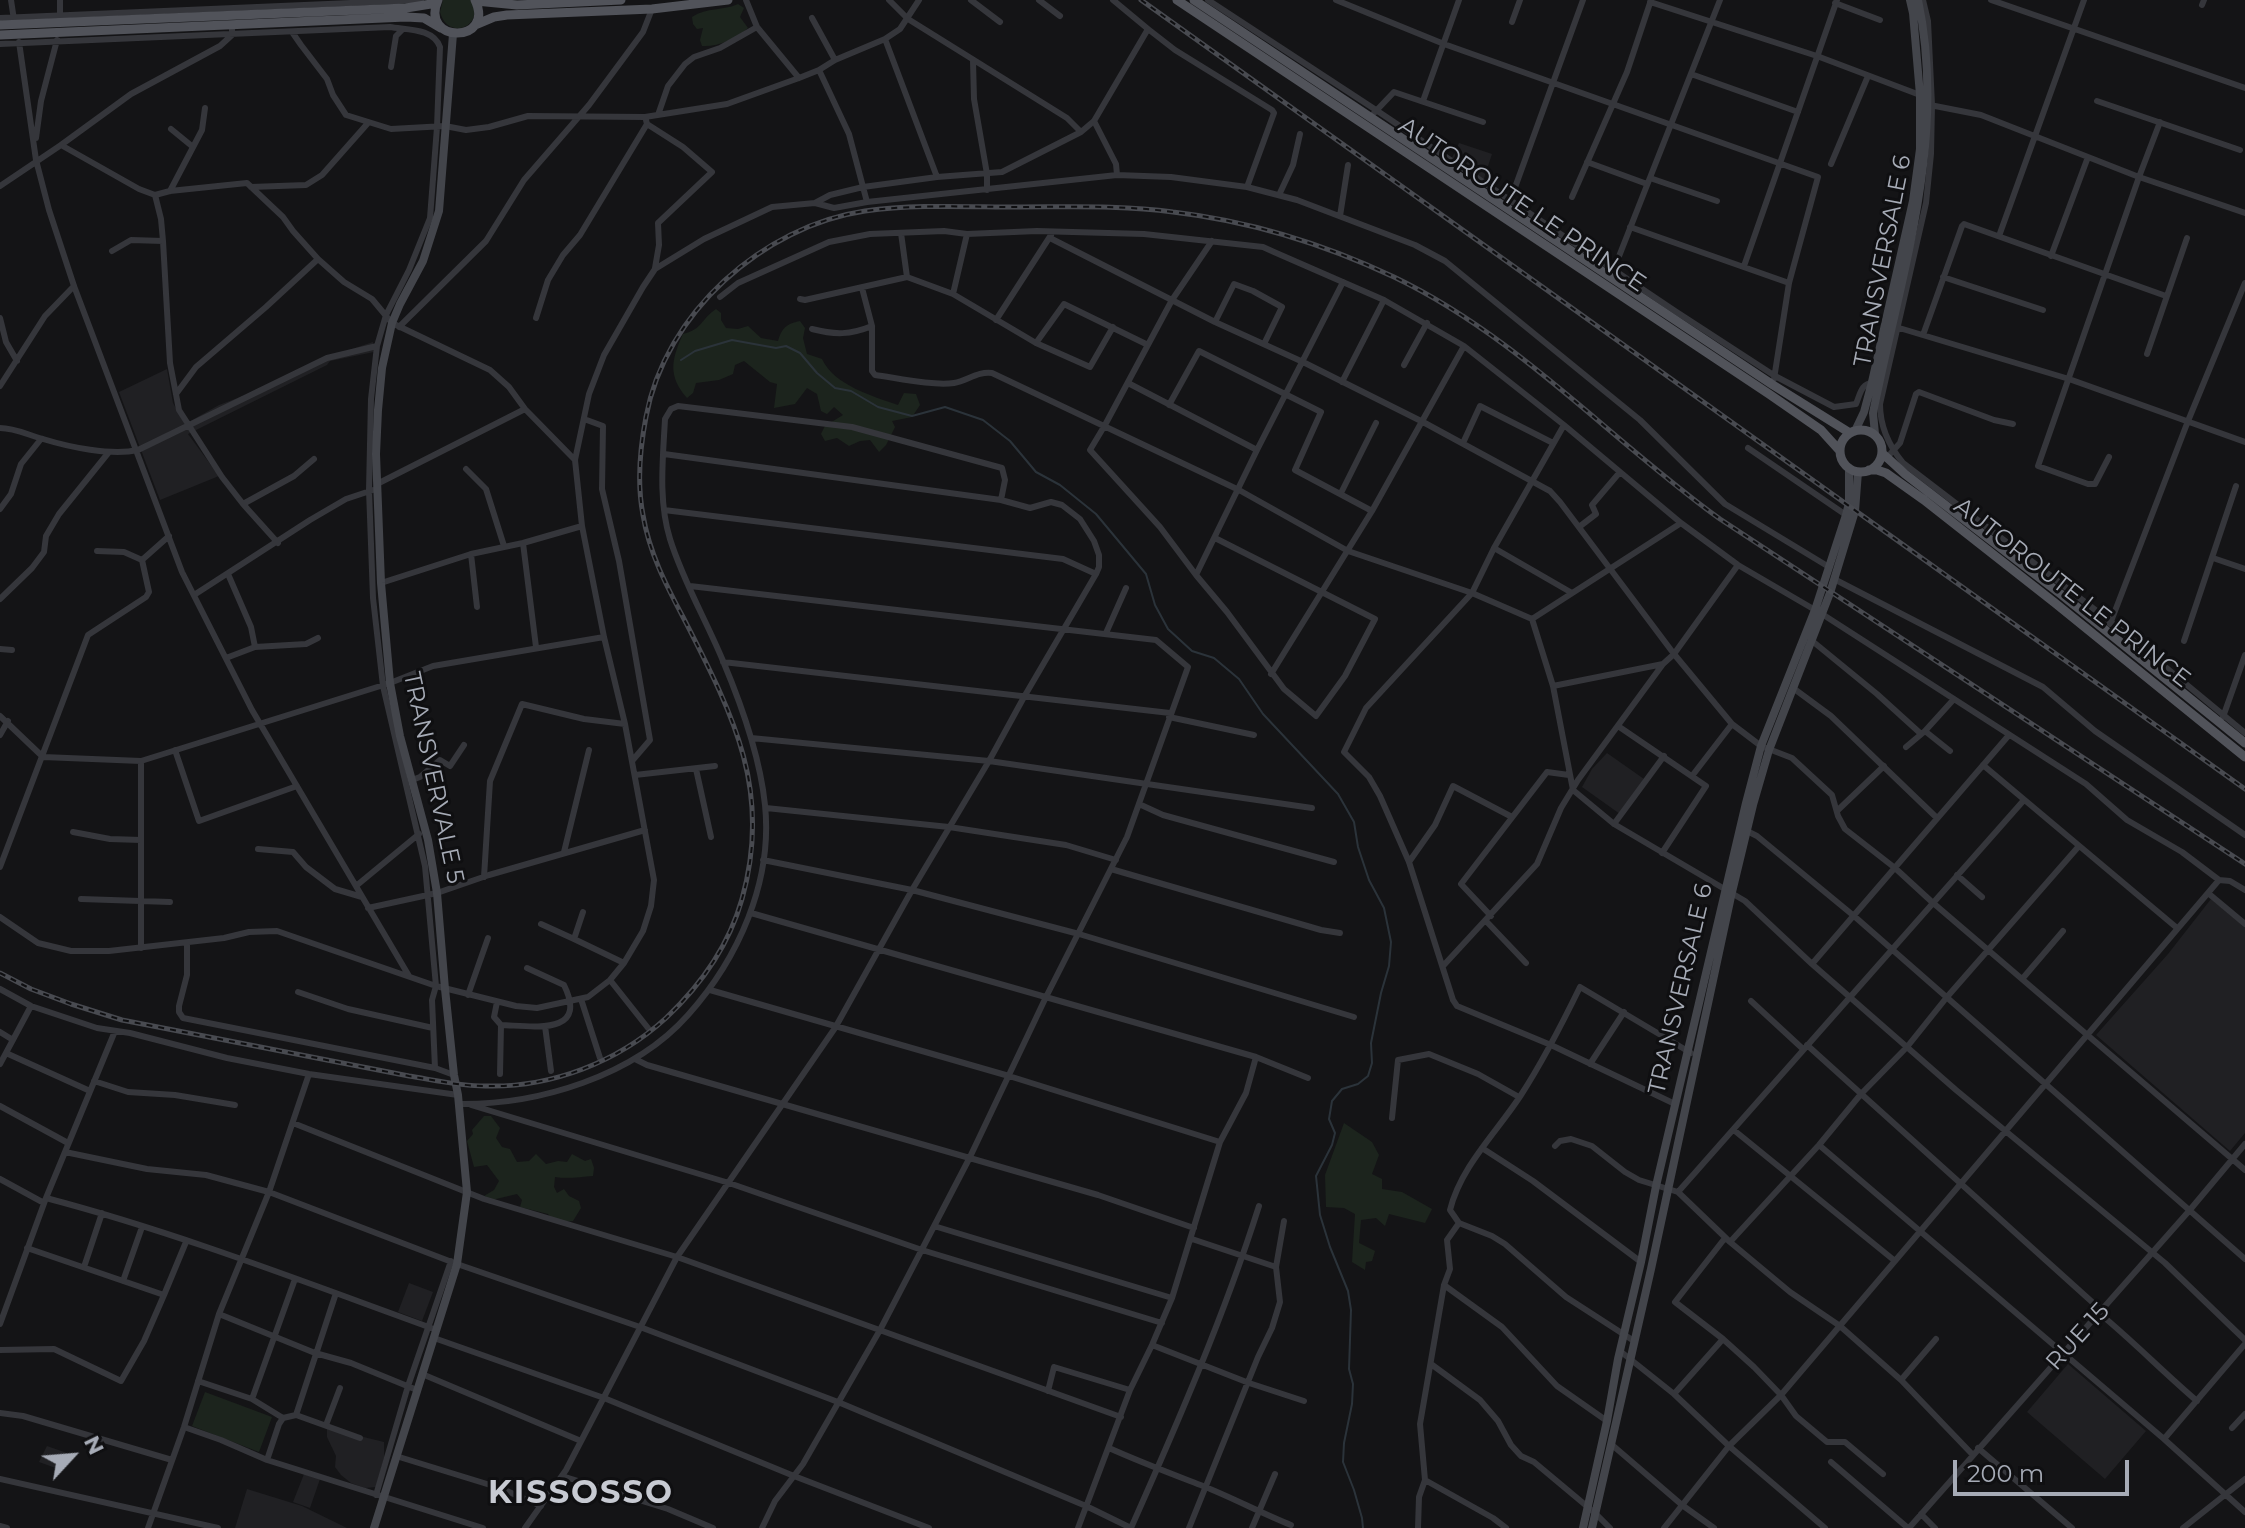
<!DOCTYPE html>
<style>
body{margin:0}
#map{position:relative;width:2245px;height:1528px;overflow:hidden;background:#141416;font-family:Montserrat,sans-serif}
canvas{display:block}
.north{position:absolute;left:32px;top:1416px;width:80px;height:80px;-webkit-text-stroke:6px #0f0f11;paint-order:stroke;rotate:64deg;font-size:22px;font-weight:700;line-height:32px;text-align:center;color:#a6abb6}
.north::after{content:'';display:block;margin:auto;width:28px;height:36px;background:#a6abb6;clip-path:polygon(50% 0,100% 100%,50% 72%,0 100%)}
.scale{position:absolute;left:1953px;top:1460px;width:176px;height:36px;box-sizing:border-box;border:4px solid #a6abb6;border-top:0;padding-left:10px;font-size:24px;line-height:28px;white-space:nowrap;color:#a6abb6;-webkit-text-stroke:6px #0f0f11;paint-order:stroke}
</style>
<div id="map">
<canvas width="2245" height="1528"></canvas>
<div class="north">N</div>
<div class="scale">200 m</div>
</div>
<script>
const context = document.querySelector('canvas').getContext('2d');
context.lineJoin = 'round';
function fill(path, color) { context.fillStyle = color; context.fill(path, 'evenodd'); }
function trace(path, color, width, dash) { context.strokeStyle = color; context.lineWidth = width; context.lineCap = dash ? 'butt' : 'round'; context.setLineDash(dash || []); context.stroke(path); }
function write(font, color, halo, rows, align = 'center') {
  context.font = font + ' Montserrat,sans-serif'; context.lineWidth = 6; context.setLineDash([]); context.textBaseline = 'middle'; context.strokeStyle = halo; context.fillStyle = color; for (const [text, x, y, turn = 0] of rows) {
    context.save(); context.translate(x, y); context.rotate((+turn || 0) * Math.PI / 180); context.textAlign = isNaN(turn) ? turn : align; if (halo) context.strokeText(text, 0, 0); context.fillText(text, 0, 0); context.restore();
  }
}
fill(new Path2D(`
 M1459,143l33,11 -9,27 -32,-21z
 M373,342l1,10 -44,9 -3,4 -139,69 31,42 -59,24 -41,-108 48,-23 6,34 12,21 34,-19 53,-20 56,-28z
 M1607,753l37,26 -24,35 -38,-27 10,-18z
 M2211,899l34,28v206l-15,18 -134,-116 72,-81z
 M409,1283l24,9 -11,29 -24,-9z
 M2068,1364l78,67 -41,48 -78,-67z
 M327,1428l57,14v16l-8,29 -11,1 -14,-5 -10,-8 -6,-8 1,-11 -9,-19z
 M47,1446l20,7 -6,17 -22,-8z
 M304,1474l16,5 -10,29 -17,-6z
 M247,1489l55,17 45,22h-112z`), '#202023');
fill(new Path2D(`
 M443,0h28c15,26 -23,42 -31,12z
 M738,4l6,4 -4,9 8,11c-12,11 -30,19 -46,18l-2,-6 3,-12 -6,1 -4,-5 -1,-7c15,-10 31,-6 46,-13z
 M716,309l5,4v7l5,8 12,1 10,-3 13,12 17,3c4,-13 8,-17 22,-20l5,7 -2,10 4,16 15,5c12,26 50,37 76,46l6,-12 12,1 4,11 -8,12 -20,4 3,6 -9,18 -7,7 -9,-12 -10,1 -11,5 -12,-8 -12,3 -4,-7 4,-8 18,-11 -9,-8 -7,7 -6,-3 -4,-17 -10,-6 -12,16 -21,4 3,-24 -7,-2 -26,-21 -9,4 -2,9 -14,6 -23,3 -3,10 -6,5c-19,-22 -16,-38 -4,-64 20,-5 17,-14 33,-25z
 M484,1116h7l9,12 -4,10 6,9 8,2 7,13 12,-1 7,-7 10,10 12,-3 9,1 5,-8 13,7 6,-2 3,9 -1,8c-13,1 -26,3 -38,1l-1,10 3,6 7,-4 5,7 10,5 2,7 -8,13 -18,2 -7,-9 -28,-7 2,-7 -5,-6 -21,5 -7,5 -5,-8 10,-6 5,-9 -12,-16 -13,2 -7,-26 6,-7 -1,-4z
 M1344,1123l28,19 7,13 -7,19 10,5v10l20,3 30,17 -7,14 -36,-9 -4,12 -9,-8 -15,2 -2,23 16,8 -3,10 -6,1 -1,8 -13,-8 3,-48 -11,-6 -18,-1 -1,-32z
 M205,1392l67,25 -13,35 -67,-26z`), '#1c241d');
trace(new Path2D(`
 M681,360l14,-9 37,-11 44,8 10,-2 14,7 17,20 18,15 16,3 27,16 34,9 33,-9 38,13 27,21 26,31 24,13 36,29 50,60 9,31 13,24 24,22 22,7 25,21 24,35 75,80 16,28 4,25 11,33 15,28 7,34 -2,24 -8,27 -10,50 1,20 -4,13 -10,8 -16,5 -10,12 -3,18 6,14 -3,12 -16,31 4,39 10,32 18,44 3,19 -2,59 4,15 -1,20 -8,39 -1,19 11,28 8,28 1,10`), '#2b333a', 2);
trace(new Path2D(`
 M11,0l3,20
 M746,0l11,27 42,51
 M889,0l19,19 159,99 14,14
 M971,0l29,22
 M1039,0l21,16
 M1208,0l168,110 299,201 100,65 59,31 22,-3c4,-9 5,-21 17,-21
 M1336,0l108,44 374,133 -29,106 -15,96
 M1923,0l5,21 4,84 -1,49 -5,49 -46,201c0,22 9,42 23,59l208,159 134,111
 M1991,0l254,88
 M1650,2l167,54 103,39
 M1835,3l45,17
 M2202,5l2,-5
 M0,18l421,-18
 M812,18l23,42
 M60,20v-20
 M1512,22l8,-22
 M1148,29l27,21 97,60 2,3 -27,74
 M292,32l9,13 26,34 6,16 13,20 45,14 54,-3 21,4 23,-3 39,-11 117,1 82,-13 72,-26 20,-8 16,-10 50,-21 15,-10 19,-29
 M885,39l52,138
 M19,42l17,118 13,50 25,76 108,286 70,138 157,266
 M0,44l390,-17c17,3 43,1 50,20l-3,80 -7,91 -21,52 -23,45 -9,31 -6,53 -2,91 4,108 10,88 42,180 11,120 -4,14 3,68
 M973,61l1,38 13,75v16
 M391,67l5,-31 7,-7
 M819,70l30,64 18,68
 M1691,74l107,38
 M1423,101l36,-101
 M2097,101l143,49
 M1930,105l51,10 158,62 106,36
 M1374,113l20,-21 89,30
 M658,115l10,-29 17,-22 9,-7 26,-9 37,-21
 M646,120l1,4 36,23 29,25 -54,51 1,22 -4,23
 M1094,121l22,43 1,11
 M171,129l22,18
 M36,138l5,-37 16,-61
 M61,145l78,44 16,6 6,24 2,22 7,122 9,47 43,67 21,27 35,39
 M1587,162l60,22
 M1831,164l37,-88
 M1650,178l67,23
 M0,186l61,-41 70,-51 89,-48 12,-11v-10
 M251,187l55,-2 16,-10 46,-52
 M170,191l32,-61 3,-22
 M155,195l15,-4 77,-8 36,34 10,14 25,28 26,23 28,17 20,24 98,47 19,17 16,22 50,51
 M1279,195l14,-30 7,-31
 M1572,197l55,-125 24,-72
 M815,203l15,-8 33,-8 74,-10 65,-5 79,-40 13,-11 54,-92 -35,-29
 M1509,204l74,-204
 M1340,216l8,-51
 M1630,227l159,56
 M901,233l6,44
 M967,234l-14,60 83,49 54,24 23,-40
 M1999,236l85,-236
 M1050,238l165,84 88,40 120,60 127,69 10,11 114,152 58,70 29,22 31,12 40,37 6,21 7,13 50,39 37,34 313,268
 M1212,241l-40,59 -67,125 -15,25 70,77 36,48 31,37 57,77 32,27 29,-40 30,-57 -160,-81
 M112,251l19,-11 32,1
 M2051,256l37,-99
 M1744,266l93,-266
 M1614,269l106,-269
 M1943,277l100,33
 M862,288l10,38v45l3,4c22,3 58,11 79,8 13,-2 24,-12 38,-10l247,117 109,61 124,42 60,26 21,67 20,104 41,34 131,77 67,63 144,126 209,173 80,77
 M720,297l18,-14 91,-41 41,-8 74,-3 23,3 70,-3 107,3 119,13 11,5 110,48 80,46 100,79 117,98 57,42 84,49 264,170 41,36 55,32 37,28 11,1 15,9
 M800,299l5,1 102,-23 46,17
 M0,318l6,24 11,19
 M536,318l12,-38 15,-25 17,-20 67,-111
 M996,320l55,-85
 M1215,322l19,-38 19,7 29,16 -18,37
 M399,327l87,-86 38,-61 65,-75 54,-73 9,-23
 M1896,327l173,52 176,63
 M812,329c23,6 38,6 60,-3
 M1923,335l39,-109 2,-2 202,72
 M1036,343l28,-39 84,41
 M2147,354l40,-116
 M1404,365l23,-42
 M1342,382l42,-82
 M1128,383l129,67
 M0,386l45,-70 29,-30
 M176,394l20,-27 70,-60 52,-48
 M1169,405l30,-54 122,61 -26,58 77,41
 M584,419l19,7 -1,63 17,72 31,179 -18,21
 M1564,425l-70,123 -22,45 -106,115 -22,44 25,25 11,19 29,66 44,138 4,6 94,39 124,59
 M0,428c15,0 28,7 43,11 26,8 68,17 95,11l189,-92 50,-12
 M1463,443l17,-37 73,37
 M1748,448l98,67
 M1891,453l9,-10 16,-49 3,-2 75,28 19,4
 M2109,457l-14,27h-7l-50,-18 101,-289 21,-55
 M466,469l20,20 18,57
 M377,484l148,-75
 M1341,493l35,-70
 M243,504l51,-28 20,-17
 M0,509l11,-15 10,-30 20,-25
 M664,510l399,49 33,15
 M1579,527l17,-13 -4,-9 28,-33
 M523,543l13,104
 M1494,548l78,45
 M97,551l27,1 18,8 27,-24
 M471,554l6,53
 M2213,558l32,11
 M1196,575l61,-125 86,-168
 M1834,579l209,108 52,44 150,104
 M381,583l90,-29 52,-11 59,-17
 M690,586l466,54 32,27 -61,170 -81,160 -77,162 -89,171 -77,134 -28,37 -13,27
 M194,595l116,-75 36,-21 27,-9
 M0,599l32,-31 12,-16 2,-16 13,-22 50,-62
 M1532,619l149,-96
 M2110,624l78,-203 57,-138
 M1106,633l20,-45
 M1811,640l66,54 43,39
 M2184,641l52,-155
 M255,647l51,-3 12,-6
 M0,649l12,1
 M226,658l29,-11 -4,-20 -23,-53
 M723,662l447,51
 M1271,674l101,-163 92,-165
 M1553,686l110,-22
 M1793,688l38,28 106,102
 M0,716l43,41 98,4 249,-78 43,-17 171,-29
 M1169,717l85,18
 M2223,717l22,-62
 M1618,726l88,60 -44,67
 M1925,731l25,20
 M0,735l8,-14
 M751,738l238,23 323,47
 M1906,747l19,-16 29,-32
 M175,750l24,71 98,-35
 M141,761v187
 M1983,765l194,163
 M696,769l15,68
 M635,775l80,-9
 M1692,776l40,-52
 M412,780l8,-3 20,-17 10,6 14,-21
 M1139,804l24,11 171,47
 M766,808l183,19 117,18 50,15
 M1838,810l46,-44
 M1614,824l50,-68
 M1747,831l10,5 97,80 391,343
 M73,832l37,7 31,1
 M258,849l35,3 13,15 29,22 27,8
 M564,852l25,-102
 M763,860l149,30 167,44 275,83
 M1409,862l26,-37 18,-39 59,31
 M0,867l88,-232 58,-38 3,-5 -7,-32
 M1111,869l210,61 19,3
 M1957,875l25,22
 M484,877l6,-96 32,-77 62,15 41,5
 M356,886l63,-52
 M2208,893l37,31
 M81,899l89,3
 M368,908l69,-15 52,-18 156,-45
 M583,912l-9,27 50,24
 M751,913l505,144 52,21
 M1491,916l-30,-32 86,-112 22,3
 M0,917l38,26 33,8h38l115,-13 25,-6 28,-1 159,55 80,20 21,2 51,-11 22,-17 14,-17 19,-32 8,-25 3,-26 -29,-156 -21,-87 -22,-111 -7,-66 14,-66 15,-39 39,-68 12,-18 49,-30 68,-32 43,-4 19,5 33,-6 250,-27 54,2 76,10 50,13 118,45 30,16 195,159 85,84 104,63
 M1486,921l40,42
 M541,924l33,15
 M187,943v32l-8,31v6l4,6 252,50 19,7
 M1812,964l197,-229
 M1443,966l94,-102 24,-56 17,-28 85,-116 11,-10 64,-89
 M2023,978l40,-47
 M610,980l38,48
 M0,989l31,17 66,22 33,5 97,25 82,16 149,21
 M710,990l299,86 211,66
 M298,992l50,17 85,19
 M468,995l20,-57
 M581,999l19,59
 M1751,1001l52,48
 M497,1002l-3,15 7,8c32,1 88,11 63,-40l-37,-17
 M545,1026l6,45
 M0,1032l13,8
 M1807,1045l294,265
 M6,1053l84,38
 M635,1059l12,6 451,130 96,33
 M0,1064l31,-58
 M1590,1064l34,-52
 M500,1074l1,-49
 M94,1081l34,11 47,3 60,10
 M458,1104c81,1 176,-28 230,-89 50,-56 85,-133 77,-210 -5,-49 -23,-99 -42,-144 -17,-41 -40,-80 -53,-122 -12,-39 -7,-81 -5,-120l6,-10 7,-3 174,21 150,41 3,12 -4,20
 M471,1105l258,78 193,67 240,73
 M0,1106l68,37
 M1392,1118l6,-58 31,-6 49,20 41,23
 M293,1123l191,76 193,58 444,160
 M1735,1131l160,130
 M1819,1145l345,294 81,73
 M1555,1146l5,-5 11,-2 21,7 33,26 14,8 39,12 52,50 60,50 50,34 61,54 71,74
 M1482,1148l51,33 108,81
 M65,1152l82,17 59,6 63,17 188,72 183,63 198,75 248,104 45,22c47,-106 93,-212 128,-322
 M0,1179l44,24
 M1678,1192l346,-392
 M46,1198c133,35 261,85 391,132
 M1459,1223l33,13 13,8 61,53 68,44
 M934,1226l238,72
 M1725,1238l-50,64 48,37 31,28 27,28 15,21 31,26h18l38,32
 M1192,1239l84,28
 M1730,1242l89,-97 42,-51 46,-47 40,-50 132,-151
 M27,1248l137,47 22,-53
 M84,1267l18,-54
 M123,1281l19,-54
 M1444,1285l58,42 55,59 50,35
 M2099,1313c34,28 64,59 98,88
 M219,1314l96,39 36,10 66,27
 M0,1324l46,-126 69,-167
 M434,1338l170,60 190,78 135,52
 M1152,1345l97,38 55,18
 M0,1350l54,-1 67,32 23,-40 20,-46
 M1620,1351l54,43 55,52 96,82
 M1431,1364l49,36 18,21 13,24 10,11 13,6 61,51 15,15
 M422,1374l159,67
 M1901,1380l35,-41
 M198,1381l54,18 31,19
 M1048,1391l6,-24 76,23
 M1674,1394l49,-55
 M252,1399l43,-120
 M0,1413l23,3 149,44
 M296,1415l64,23
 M326,1425l14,-37
 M184,1427l37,13 46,20 216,68
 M2232,1428l13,-14
 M2164,1439l81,-95
 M1611,1444l71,61 32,23
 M1109,1448c31,14 63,26 94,38 30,12 58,27 88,39
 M1978,1448l94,80
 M396,1456l104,32 41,18
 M267,1460l12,-36 4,-6 13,-3 40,-122
 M1831,1462l77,66
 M562,1476l106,33 45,19
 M0,1479l218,49
 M1425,1480l68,38 13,10
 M376,1495l32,-109 43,-125
 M1921,1514l14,14
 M0,1526l7,2
 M148,1528l36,-101 35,-113 50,-122 40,-118
 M525,1528l41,-58 111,-213 158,-229 77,-138 77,-129 35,-64 72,-123 3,-7v-12l-5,-14 -14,-22 -18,-14 -11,-3 -21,6 -29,-8 -337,-46
 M1078,1528l52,-138 22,-45 20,-47 48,-156 26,-49 10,-36
 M1189,1528l69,-171 14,-29 8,-26 -4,-35 8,-46
 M1252,1528l23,-54
 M1418,1528l1,-31 6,-17 -5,-56 24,-139 6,-16 -3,-29 12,-17 -9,-13c11,-44 47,-78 71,-115 22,-34 41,-71 59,-108l111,66
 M1664,1528l65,-82 52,-51 438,-515
 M1909,1528l280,-317 56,-67
 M2183,1528l62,-49`), '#35363b', 6);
trace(new Path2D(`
 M1855,431l9,-19 8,-30 41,-181 7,-52v-54l-7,-82 -3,-13
 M1875,434l-2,-21c27,-136 75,-273 45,-413
 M374,1528l83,-264 10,-72 -9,-97 -4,-20 -9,-86 -8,-96 -9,-53 -28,-104 -10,-53 -9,-100 -5,-129 2,-44 4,-42 10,-45 8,-19 23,-43 16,-50 14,-177
 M1583,1528l24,-107 11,-62 23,-97 15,-76 90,-383 15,-57 54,-136 31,-95 3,-12v-35
 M1592,1528l59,-259 81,-377 21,-87 16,-55 61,-157 25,-82 3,-39`), '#43454b', 8);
trace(new Path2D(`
 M438,0c-19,44 58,44 37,0
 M1177,0l592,394 52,36 19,21
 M1194,0l579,385 77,48
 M476,1l41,4 104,-5
 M0,25l406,-17 31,-5
 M475,25l19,-8 13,-2 145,-6 76,-9
 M0,35l406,-18 18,1 17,10
 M1840 451a21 21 0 1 1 42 0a21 21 0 1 1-42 0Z
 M1882,453l23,21 157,121 183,148
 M1869,470h8l9,3 38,27 131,103 190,154`), '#51535a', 9);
const rail = new Path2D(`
 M1141,0l1104,789
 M0,973l31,16 40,15 51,16 287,56c25,4 51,10 76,10 66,2 133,-24 181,-68 35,-33 63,-73 76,-119 31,-110 -10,-186 -59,-282 -17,-32 -34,-65 -40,-102 -6,-31 -3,-67 3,-98 19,-104 117,-191 219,-206 51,-7 104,-4 154,-4 51,0 104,-2 154,5 77,9 151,32 221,65 125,60 215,162 326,242l525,345`);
trace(rail, '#484a50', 5);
trace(rail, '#0f0f11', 2, [6]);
write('24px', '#a6abb6', '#0f0f11', [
 ["AUTOROUTE LE PRINCE",1522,205,34],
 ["TRANSVERSALE 6",1883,261,-79],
 ["AUTOROUTE LE PRINCE",2072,593,38],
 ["TRANSVERVALE 5",433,778,78],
 ["TRANSVERSALE 6",1681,989,-77],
 ["RUE 15",2078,1337,-48]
]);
context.letterSpacing = '2px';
write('bold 32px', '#c7cad2', '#0f0f11', [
 ["KISSOSSO",581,1494]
]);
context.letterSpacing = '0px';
</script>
